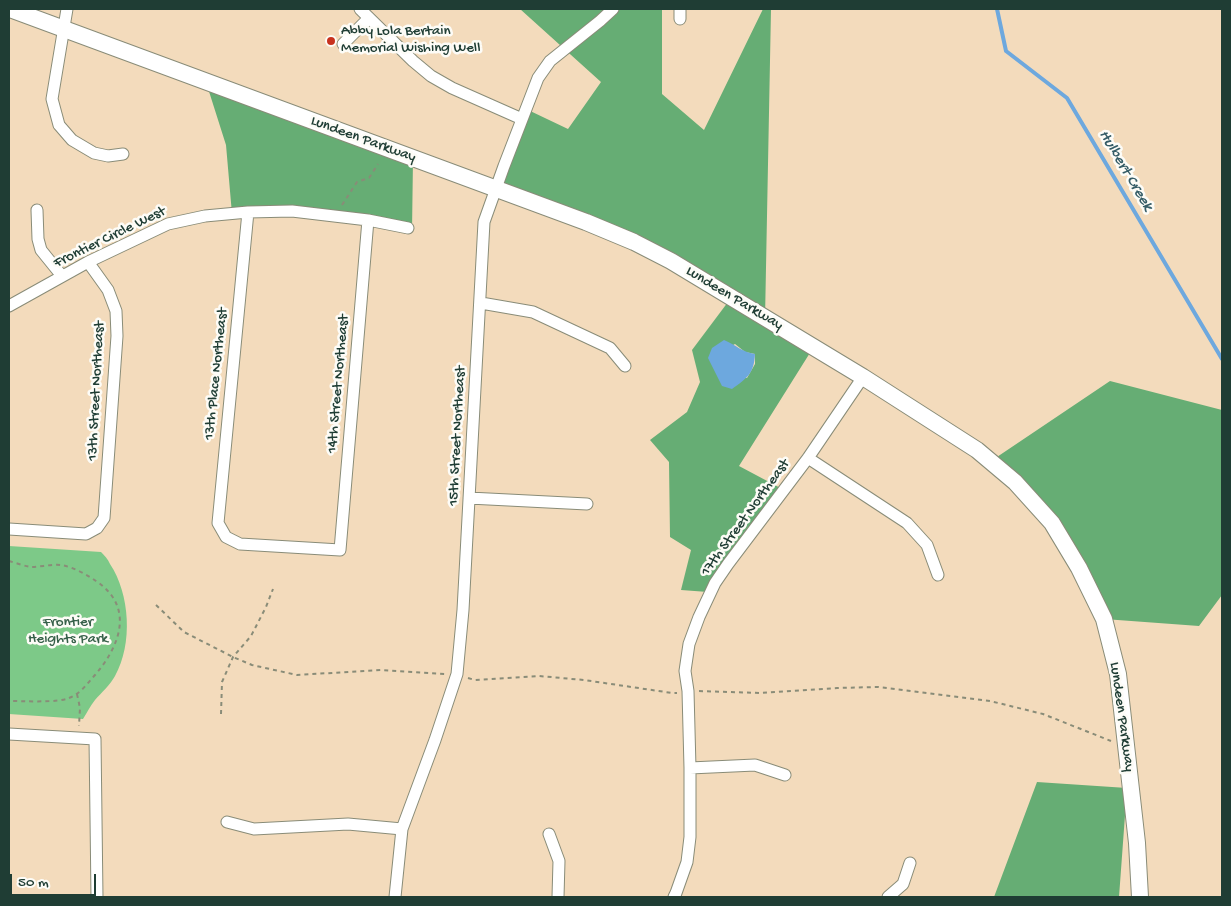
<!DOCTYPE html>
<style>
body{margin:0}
#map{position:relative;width:1231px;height:906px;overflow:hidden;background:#f3dbbc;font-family:"Gochi Hand",sans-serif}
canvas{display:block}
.frame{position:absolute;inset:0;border:10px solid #1f3d34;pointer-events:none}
.scale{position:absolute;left:10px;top:874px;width:86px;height:22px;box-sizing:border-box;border:2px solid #1f3d34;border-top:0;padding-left:6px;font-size:15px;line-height:18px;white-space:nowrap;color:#1f3d34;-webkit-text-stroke:4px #fdfcf7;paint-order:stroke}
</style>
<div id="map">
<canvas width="1231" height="906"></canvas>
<div class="frame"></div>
<div class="scale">50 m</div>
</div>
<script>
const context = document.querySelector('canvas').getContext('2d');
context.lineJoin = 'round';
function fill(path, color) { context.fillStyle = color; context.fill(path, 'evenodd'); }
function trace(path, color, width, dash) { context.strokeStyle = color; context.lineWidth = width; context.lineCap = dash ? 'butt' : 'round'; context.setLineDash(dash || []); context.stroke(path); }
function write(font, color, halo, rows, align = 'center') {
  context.font = font + ' "Gochi Hand",sans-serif'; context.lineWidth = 5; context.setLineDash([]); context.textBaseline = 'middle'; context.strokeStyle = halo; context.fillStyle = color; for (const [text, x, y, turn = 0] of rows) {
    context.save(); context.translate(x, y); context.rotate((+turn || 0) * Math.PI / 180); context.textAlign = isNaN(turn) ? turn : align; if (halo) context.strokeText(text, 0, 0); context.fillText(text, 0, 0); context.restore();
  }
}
fill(new Path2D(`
 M9,546l92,6c3,3 7,7 9,12 20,30 23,80 5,112 -5,9 -13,16 -20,24 -5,6 -8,13 -12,19l-74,-5z`), '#7dc988');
fill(new Path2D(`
 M520,9h142v85l42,36 59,-121h8l-6,310 48,29 -74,118 47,25 -78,101 -27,-2 10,-40 -21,-13 -1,-75 -19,-22 37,-28 13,-30 -8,-32 39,-52 -60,-37 -176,-72 31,-80 42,20 33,-47zM735,344l10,8 10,2v10l-8,14 -31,-7 -7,-13z
 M206,82l207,77 -1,72 -120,-20 -60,3 -6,-69z
 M1110,381l112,29v185l-23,31 -95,-7 -25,-51 -88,-107z
 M1037,782l90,6 -8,109h-125z`), '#66ad74');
fill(new Path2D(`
 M724,340c12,5 18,12 31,14 -1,20 -8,24 -23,35l-10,-3 -14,-28 4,-10z`), '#6da8de');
trace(new Path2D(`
 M997,9l9,42 61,47 155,261`), '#6da8de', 4);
const minor = new Path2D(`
 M67,9l-15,90 7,26 13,15 22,13 14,3 15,-2
 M360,9l53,52 18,15 21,12 70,31
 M680,19v-10
 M343,44l26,-26
 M37,210l1,29 3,11 21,26
 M248,212l-30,311 8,14 14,7 100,6 28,-330
 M481,303l52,9 77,36 15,18
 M9,306l79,-44 80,-38 37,-8 43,-4 44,-1 76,9 40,8
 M808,458l99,65 20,22 11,30
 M469,498l118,6
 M9,529l77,5 11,-6 7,-10 13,-182 -1,-25 -8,-21 -20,-28
 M9,734l86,5 2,158
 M690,768l65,-3 30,10
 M227,822l27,7 94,-5 54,5
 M549,834l10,27 -1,36
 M395,897l7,-68 33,-89 22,-66 6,-64 21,-388 20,-56 34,-88 12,-17 50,-40 13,-12
 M674,897l2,-4 11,-31 3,-25v-69l-2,-77 -3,-20 4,-27 10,-27 16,-34 13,-19 80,-106 55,-81
 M888,897l15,-13 7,-21`);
const secondary = new Path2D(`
 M10,9l576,213 48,20 37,19 192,116 114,73 38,32 37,41 27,45 25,51 14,55 19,169 3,54`);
trace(minor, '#898c78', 13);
trace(secondary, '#898c78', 18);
trace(new Path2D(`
 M342,205l15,-23 12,-4 9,-14
 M9,561c7,2 15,5 22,6 10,0 20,-3 30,-2 12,2 25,9 35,16 39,26 24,65 -1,94 -8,9 -15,19 -26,23 -11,5 -46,3 -60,3
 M156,605l28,27 49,25 19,8 45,10 84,-5 65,4
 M468,678l7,2 64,-4 45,4 88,13h5
 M699,691l60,2 78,-5 41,-1 112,14 53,13 68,27
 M77,694l3,14 -1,18
 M221,714l1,-32 11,-25 18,-21 15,-29 7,-18`), '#898c78', 2, [4, 4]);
trace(minor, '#fff', 11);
trace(secondary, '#fff', 16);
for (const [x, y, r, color] of [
 [331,41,5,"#c8321e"]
]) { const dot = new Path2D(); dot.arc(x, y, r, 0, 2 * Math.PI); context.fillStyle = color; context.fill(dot); trace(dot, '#fdfcf7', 2); }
write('15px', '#1f3d34', '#fdfcf7', [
 ["Abby Lola Bertain",341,32],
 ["Memorial Wishing Well",341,49]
], 'left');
write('15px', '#1f3d34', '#fdfcf7', [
 ["Lundeen Parkway",363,140,20],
 ["Frontier Circle West",110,238,-26],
 ["Lundeen Parkway",734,299,31],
 ["13th Place Northeast",217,374,-84],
 ["14th Street Northeast",339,384,-85],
 ["13th Street Northeast",97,391,-87],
 ["15th Street Northeast",458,436,-87],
 ["17th Street Northeast",746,518,-54],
 ["Lundeen Parkway",1121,717,82]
]);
write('15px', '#366049', '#fdfcf7', [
 ["Frontier",68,623],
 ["Heights Park",68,640]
]);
write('italic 16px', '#365d67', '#fdfcf7', [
 ["Hulbert Creek",1125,171,59]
]);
</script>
